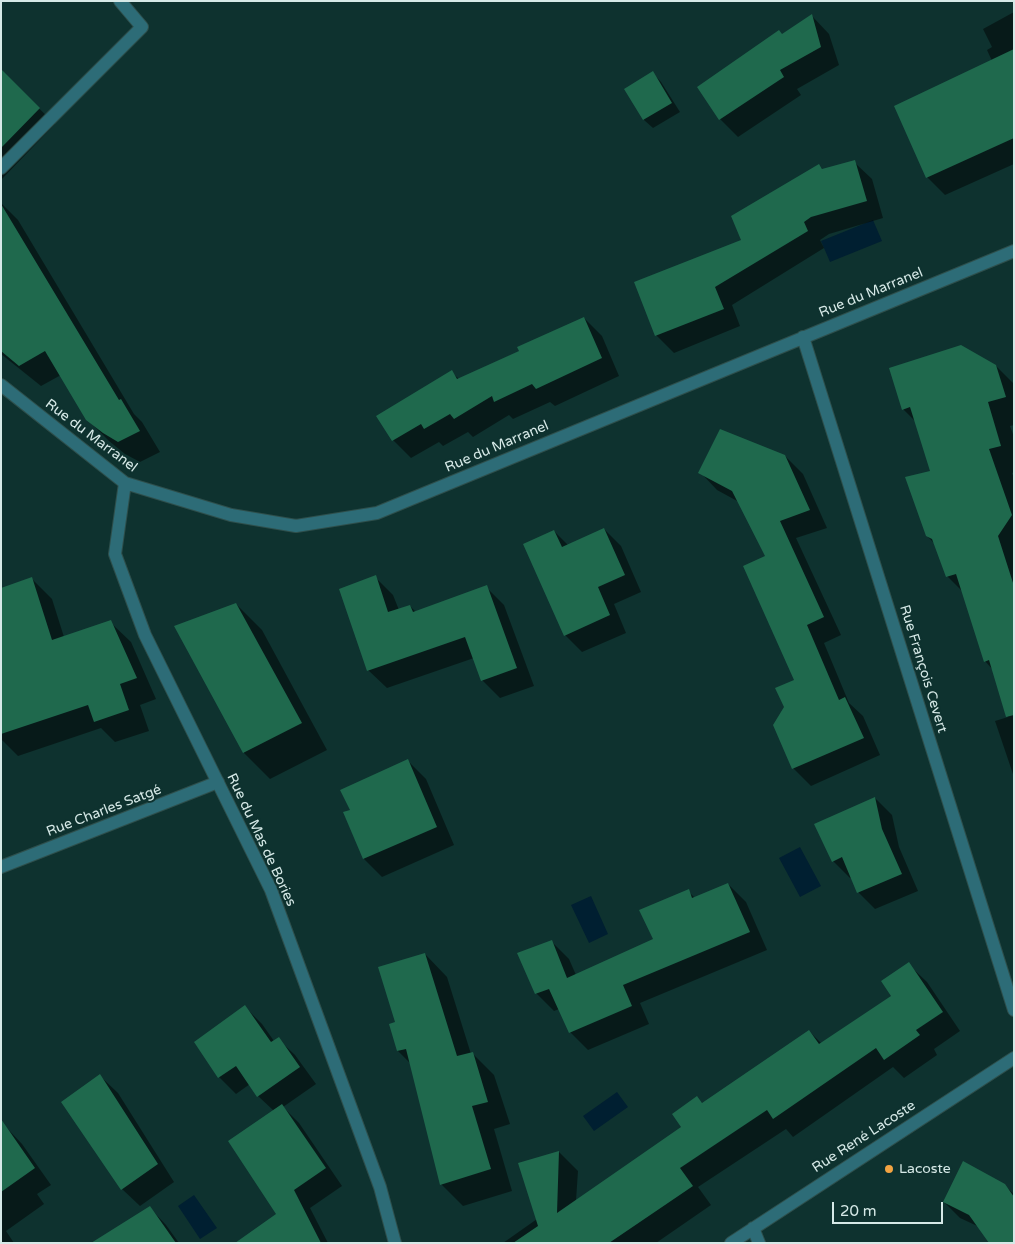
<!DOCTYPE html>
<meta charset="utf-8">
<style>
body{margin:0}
#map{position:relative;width:1015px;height:1244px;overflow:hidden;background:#0e322f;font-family:"Varela Round",sans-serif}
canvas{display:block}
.frame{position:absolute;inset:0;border:2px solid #d6e9e7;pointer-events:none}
.scale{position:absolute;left:832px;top:1202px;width:111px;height:22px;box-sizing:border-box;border:2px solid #d6e9e7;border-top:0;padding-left:6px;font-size:15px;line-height:18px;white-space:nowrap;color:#d6e9e7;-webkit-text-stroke:4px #0e322f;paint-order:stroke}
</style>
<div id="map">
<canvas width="1015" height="1244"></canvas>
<div class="frame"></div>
<div class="scale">20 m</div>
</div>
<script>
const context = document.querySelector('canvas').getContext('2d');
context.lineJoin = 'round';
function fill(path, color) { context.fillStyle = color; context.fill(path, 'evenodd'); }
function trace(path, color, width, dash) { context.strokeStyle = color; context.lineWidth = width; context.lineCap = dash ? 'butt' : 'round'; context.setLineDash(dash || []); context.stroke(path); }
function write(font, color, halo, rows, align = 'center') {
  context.font = font + ' "Varela Round",sans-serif'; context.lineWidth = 4; context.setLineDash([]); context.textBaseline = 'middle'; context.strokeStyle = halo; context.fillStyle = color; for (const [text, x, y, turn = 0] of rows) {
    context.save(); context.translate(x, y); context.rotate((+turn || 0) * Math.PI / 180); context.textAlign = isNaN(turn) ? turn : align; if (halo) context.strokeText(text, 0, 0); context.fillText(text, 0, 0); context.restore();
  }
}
fill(new Path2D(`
 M873,220l9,21 -52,21 -9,-21z
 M800,847l21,39 -21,11 -21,-39z
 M591,896l17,38 -19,9 -18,-38z
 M617,1092l11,15 -34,24 -11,-15z
 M194,1195l23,33 -17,11 -22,-33z`), '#001f31');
fill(new Path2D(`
 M1014,12v152l-69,31 -18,-18 65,-116 -5,-11 5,-3 -9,-18z
 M812,16l17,18 10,31 -42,24 4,6 -63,42 -18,-18 62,-84z
 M653,73l8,9 19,30 -27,16 -9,-8 -18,-30z
 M9,79l46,45 -54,56v-93z
 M854,162l18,17 11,39 -54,16 -9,6 4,8 -92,57 8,21 -66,27 -18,-18 86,-94 77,-76 4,5z
 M1,203l17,17 116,194 8,8 18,30 -20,10 -15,-8 -16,-13 -22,-22 -26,-44 -20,11 -40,-32z
 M584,318l18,18 17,40 -64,30 -5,-4 -37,17 -4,-4 -36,22 -5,-5 -25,14 -4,-4 -28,16 -18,-18 58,-68 8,7 61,-28z
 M996,366l18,18v41l-4,1 4,11v35l-2,1 2,5v299l-19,-56 13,-4 -15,-47 -8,-9 -22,-69 -16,-16 -11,-31 -9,-9 5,-64 -16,-50 -13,-13z
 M785,456l18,18 24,54 -31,10 45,97 -17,8 25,60 14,13 17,39 -69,31 -18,-18 -18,-43 10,-18 10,-26 -29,-124 -27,-55 -22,-12 -17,-18z
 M604,529l17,17 20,46 -27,12 12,29 -44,19 -17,-17 -11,-104 14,14z
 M375,577l18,18 6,15 11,-4 6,6 70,-25 18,18 30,81 -34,12 -18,-18 -8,-22 -87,30 -19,-18z
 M31,578l21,21 12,38 46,-15 21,20 25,57 -16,6 9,26 -34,11 -14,-14 -83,28 -17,-17v-150z
 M236,604l26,26 65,120 -57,29 -26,-26z
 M408,761l18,18 28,66 -72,32 -18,-18 -20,-46 7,-2z
 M875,798l17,17 7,32 19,44 -43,18 -16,-16 -7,-16 -2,1 -17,-17z
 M728,884l18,18 21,48 -127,53 9,21 -61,26 -18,-18 -11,-23 -5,2 -18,-18 15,-52 18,18 7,16 78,-35 34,-49 7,7z
 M425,954l22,23 24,77 1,-1 22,22 16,49 -16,5 18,62 -49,15 -22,-22 -30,-120 -13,-13 -8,-26 7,-2z
 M908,964l19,18 33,49 -26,18 3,6 -33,23 -11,-11 -100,70 -7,-8 -88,58 13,18 -55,38h-153l34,-24 22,-67 19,19 -2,30 107,-73 14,-30 6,6 106,-73 13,13 71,-48z
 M245,1007l17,17 12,17 4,-2 17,16 21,29 -33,23 16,16 43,63 -32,22 18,35h-60l10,-29 -4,-103 -16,-15 -8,-12 -14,10 -17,-17 -24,-34z
 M100,1076l18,17 56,89 -34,24 -18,-17z
 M6,1127l16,17 29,41 -14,9 7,10 -38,27 8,12h-13v-112z
 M1004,1185l10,9v49l-54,-25 -16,-16z
 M150,1208l16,17 13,18h-65z`), '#0007');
fill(new Path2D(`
 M812,14l9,33 -41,23 4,7 -65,43 -22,-33 82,-57 3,4z
 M1014,49v89l-88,40 -32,-72z
 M1,69l39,39 -39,40z
 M653,71l19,32 -29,17 -19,-31z
 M855,160l12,41 -56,16 -7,5 4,9 -93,56 9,22 -69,27 -21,-54 107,-42 -10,-24 88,-52 3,5z
 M1,204l118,196 2,-1 19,32 -22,11 -15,-9 -17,-13 -41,-69 -26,15 -18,-15z
 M584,317l18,41 -66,31 -4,-5 -38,18 -2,-6 -38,23 -4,-5 -26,15 -3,-5 -29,17 -16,-25 76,-46 5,9 62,-28 -2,-4z
 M961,345l35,20 10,32 -18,5 13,44 -12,3 23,66 -14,21 16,50v129l-8,2 -17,-57 -5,2 -28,-88 -10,3 -14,-38 -6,-3 -21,-59 25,-6 -20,-64 -8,3 -13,-42z
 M720,429l65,26 25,55 -30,11 44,96 -17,8 32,75 6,-3 19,41 -72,31 -19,-44 11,-18 -9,-19 19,-8 -51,-114 22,-10 -33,-65 -34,-18z
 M604,528l21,47 -27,12 12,28 -46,21 -41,-92 31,-14 8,17z
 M376,575l12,37 22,-7 3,7 74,-27 30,83 -36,13 -16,-44 -98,34 -28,-82z
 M32,577l20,63 59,-20 26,58 -17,6 9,26 -35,12 -6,-17 -87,29v-146z
 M236,603l66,120 -59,30 -69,-127z
 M408,759l29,68 -74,32 -20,-47 7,-2 -10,-20z
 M875,797l7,32 20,45 -45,19 -15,-36 -10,5 -18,-38z
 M728,883l22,49 -127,53 9,21 -63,27 -20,-44 -14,5 -18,-41 35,-13 15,38 86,-39 -14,-29 50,-21 3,9z
 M425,953l32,103 16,-4 15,50 -16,4 19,63 -51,16 -34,-136 -9,2 -8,-27 6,-2 -17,-55z
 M909,962l34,50 -27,18 4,5 -36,25 -8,-12 -103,71 -6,-9 -87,58 13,18 -84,57h-96l25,-17 -20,-63 41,-12 -2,62 124,-86 -9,-13 25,-18 5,7 107,-73 10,14 72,-48 -10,-15z
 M245,1005l26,37 8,-5 21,30 -43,30 -21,-31 -18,12 -24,-36z
 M100,1074l58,90 -37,26 -60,-88z
 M282,1104l44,64 -32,22 27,53h-86l41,-29 -48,-73z
 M1,1119l34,49 -34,24z
 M963,1161l42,23 9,13v46h-25l-20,-28 -26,-13z
 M150,1206l26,37h-85z`), '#1f694d');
const minor = new Path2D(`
 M1,168l141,-141 -22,-26
 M803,337l211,673
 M1,385l124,98 106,32 65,11 81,-13 637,-262
 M125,483l-10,71 30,81 126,255 109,297 15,56
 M1,867l217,-85
 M753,1228l6,15
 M731,1243l283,-185`);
trace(minor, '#2e4f4c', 14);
trace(minor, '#2d6c77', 12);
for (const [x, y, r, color] of [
 [889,1169,5,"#f3a442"]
]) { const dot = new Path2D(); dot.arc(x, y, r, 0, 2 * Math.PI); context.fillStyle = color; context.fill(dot); trace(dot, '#0e322f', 2); }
write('14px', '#d6e9e7', '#0e322f', [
 ["Rue du Marranel",871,293,-22],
 ["Rue du Marranel",91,436,37],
 ["Rue du Marranel",497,447,-23],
 ["Rue François Cevert",923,669,73],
 ["Rue Charles Satgé",104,811,-21],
 ["Rue du Mas de Bories",261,840,65],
 ["Rue René Lacoste",864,1137,-33]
]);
write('14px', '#d6e9e7', '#0e322f', [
 ["Lacoste",899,1169]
], 'left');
</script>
